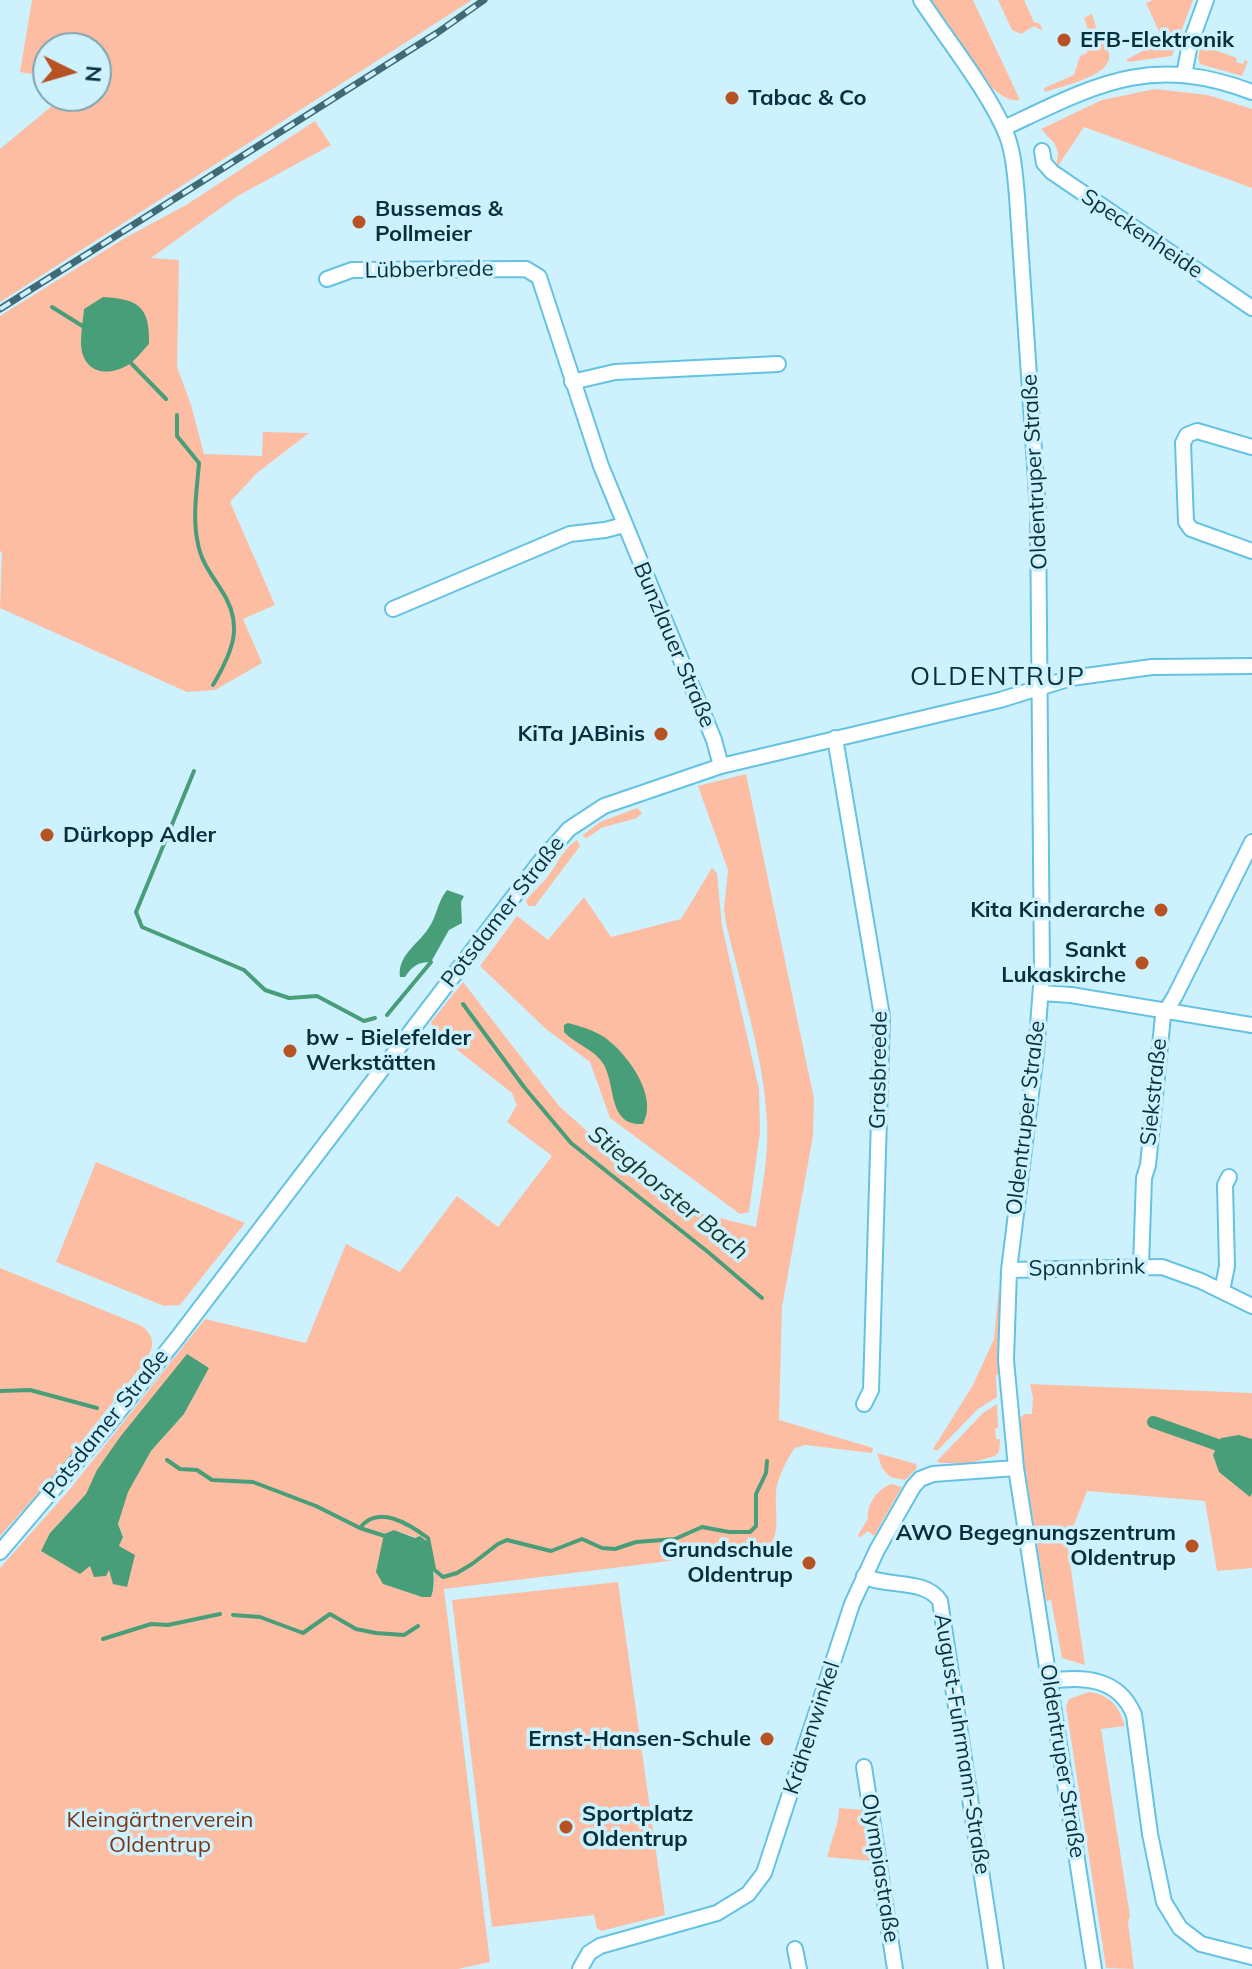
<!DOCTYPE html>
<meta charset="utf-8">
<style>
body{margin:0}
#map{position:relative;width:1252px;height:1969px;overflow:hidden;background:#cef1fe;font-family:Mulish,sans-serif}
canvas{display:block}
.north{position:absolute;left:32px;top:32px;width:80px;height:80px;box-sizing:border-box;background:#cef1fe;border:2px solid #7ea4b1;border-radius:50%;rotate:95deg;font-size:22px;font-weight:700;line-height:32px;text-align:center;color:#05303d}
.north::after{content:'';display:block;margin:auto;width:28px;height:36px;background:#b75223;clip-path:polygon(50% 0,100% 100%,50% 72%,0 100%)}
</style>
<div id="map">
<canvas width="1252" height="1969"></canvas>
<div class="north">N</div>
</div>
<script>
const context = document.querySelector('canvas').getContext('2d');
context.lineJoin = 'round';
function fill(path, color) { context.fillStyle = color; context.fill(path, 'evenodd'); }
function trace(path, color, width, dash) { context.strokeStyle = color; context.lineWidth = width; context.lineCap = dash ? 'butt' : 'round'; context.setLineDash(dash || []); context.stroke(path); }
function write(font, color, halo, rows, align = 'center') {
  context.font = font + ' Mulish,sans-serif'; context.lineWidth = 7; context.setLineDash([]); context.textBaseline = 'middle'; context.strokeStyle = halo; context.fillStyle = color; for (const [text, x, y, turn = 0] of rows) {
    context.save(); context.translate(x, y); context.rotate((+turn || 0) * Math.PI / 180); context.textAlign = isNaN(turn) ? turn : align; if (halo) context.strokeText(text, 0, 0); context.fillText(text, 0, 0); context.restore();
  }
}
fill(new Path2D(`
 M32,0h440l-472,302v-153l64,-53h32v-48h-48v29l-28,-5z
 M930,0h43l47,100c-31,6 -75,-77 -90,-100z
 M998,0h26l10,22 6,2 3,7 -9,-5 -13,8 -9,-4z
 M1153,0h40l-21,56 -44,6 -2,-2 37,-20 -17,-37z
 M1092,14l7,23c6,5 8,9 10,17 4,22 -47,32 -64,38l-1,-4 30,-13 6,-19 7,-3v-5l9,-4 -1,-6h-4l-7,-20z
 M1201,45l36,13 -1,4 7,2 2,-4 3,1 -6,15 -42,-12 -2,-6z
 M1155,89l53,6 44,14v79l-168,-61 -28,42 2,-16 -3,-9 -14,-15 61,-29z
 M315,121l16,24 -95,52 -85,61 28,2 -2,107 14,38 13,49 58,2 1,-24 46,1 -52,40 -27,29 45,103 -32,14 19,44 -47,27 -28,2 -187,-84 2,-56 -2,-1v-235l125,-78 61,-33z
 M746,774l68,325 -1,37 -31,171 -3,113 94,28 -1,5 -67,-8 -10,3c-7,9 -13,22 -17,34 -7,20 7,52 -12,67l-322,40 46,373 -32,7h-458v-401l70,-79 135,-170 101,24 40,-99 54,28 57,-76 41,31 54,-71 -45,-34 10,-17 -5,-12 -79,-62 -2,-9 32,-40 96,124 46,41 59,47 31,18 61,15c5,-34 13,-69 11,-104 -3,-67 -26,-135 -41,-200l-2,-14 4,-39 -30,-84zM209,1368l-25,46 -33,37 -24,41 -9,32 5,12 -14,32 -18,-2 -41,-33 36,-39 34,-57zM394,1530l34,12 6,27v19l-12,9 -39,-13z
 M637,808l5,5 -5,5 -36,10 -14,10 -5,-2 18,-14z
 M577,840l3,6 -45,60h-7l-2,-5c6,-10 16,-16 22,-25 10,-13 15,-27 29,-36z
 M712,868l5,5 5,53 37,163 1,43 -11,80 -9,2 -130,-96 -20,-56 -44,-33 -66,-63 37,-50 31,24 36,-43 27,40 70,-18z
 M96,1162l149,61 -65,82 -16,1 -108,-44z
 M0,1268l142,58c17,13 10,27 -2,42l-80,101 -60,67z
 M999,1286v88l-3,1 1,22 -19,12 -41,42 -4,-2 40,-64 21,-46z
 M1030,1384l222,9v175l-35,3 -12,-70 -118,-10 -20,52 18,122 -23,-7 -11,-58 -5,1 -28,-175 1,-8 6,-4h7l1,-17z
 M997,1404l1,24h-3l1,11h4l-1,13 -4,4 -25,7h-30l-3,-2 46,-48z
 M877,1453l39,11 1,4 -12,12 -15,-3 -8,-9z
 M891,1484l11,3 -28,49 -6,-5 -9,7 -1,-3 10,-16c-2,-15 10,-30 23,-35z
 M618,1582l47,333 -64,16 -4,-3 -3,-13 -102,12 -40,-327z
 M1089,1692c21,3 30,14 36,34l-24,3 29,187 -2,6 6,47 -28,-1 -40,-262 3,-7z
 M839,1808l25,2 9,51 -46,-4 11,-37z`), '#fdbda3');
fill(new Path2D(`
 M103,297c36,2 47,10 46,47 -6,6 -12,14 -18,19 -23,16 -50,10 -50,-21 0,-11 2,-22 3,-33z
 M447,890l17,6 -3,6 1,21 -13,7 -18,32c-13,0 -19,4 -26,15h-5c-3,-21 18,-33 28,-48 9,-12 9,-27 19,-39z
 M568,1023c12,3 25,7 36,14 23,16 55,59 39,87 -35,2 -27,-37 -39,-59 -8,-15 -29,-21 -40,-33v-7z
 M187,1354l22,14 -25,46 -33,37 -23,41 -10,32 5,13 -4,9 16,9 -8,32 -14,-3 -4,-14 -3,6 -12,1 -4,-11 -10,8 -39,-23 9,-18 36,-39 11,-24 23,-33z
 M1239,1435l13,4v54l-2,4 -31,-25 -6,-17 8,-17z
 M394,1530l21,8 5,-2 8,6c2,18 10,36 3,55h-9l-39,-13 -7,-12 8,-38z`), '#489e79');
trace(new Path2D(`
 M52,307l32,20
 M129,361l37,38
 M177,415v21l22,27c-2,26 -7,55 -1,81 3,17 13,30 22,44 25,36 13,63 -7,97
 M194,771l-58,141 6,15 102,43 21,20 24,8 28,-2 47,25 11,-3
 M463,1004l61,83 47,56 137,109 54,46
 M387,1015l44,-53
 M0,1391l30,-1 67,18
 M167,1460l13,9 17,1 15,10 41,2 63,24 44,22c18,-24 49,-4 68,10l6,31
 M360,1528l28,9
 M431,1567l12,10 14,-4 15,-9 26,-20 9,-4 44,11 31,-12 20,9 13,1 21,-7 39,-3 27,-12 27,5h21l6,-6v-32l10,-21 1,-12
 M233,1615l27,2 43,16 27,-19 26,15 20,4 28,2 14,-9
 M103,1639l48,-15 17,1 52,-11`), '#489e79', 4);
trace(new Path2D(`
 M1153,1422l99,35`), '#489e79', 12);
const minor = new Path2D(`
 M921,0c26,40 69,93 86,136 7,19 8,40 10,60l21,315 4,462 -6,80 -27,217 -3,90 10,108 78,501
 M1184,75l6,-31 16,-44
 M1004,128c92,-43 145,-75 248,-36
 M1042,151l2,12 8,9 200,136
 M327,279l25,-9 174,-1 13,8 62,189 113,274 7,26
 M572,382l43,-10 163,-8
 M1252,447l-55,-16 -10,4 -4,8 3,79 5,7 61,22
 M393,609l177,-75 35,-4 19,-5
 M835,738l47,278 -11,374 -7,14
 M1041,993l30,2 181,30
 M1141,1266l3,-88 4,-13 15,-149 12,-20 77,-154
 M1009,1270l153,-3 39,14 51,25
 M1222,1291l5,-25 -2,-81 4,-8
 M0,1552l108,-127 70,-88 362,-475 29,-33 35,-23 117,-40 279,-66 71,-22 81,-11 100,-1
 M864,1576c23,12 61,2 76,25l56,368
 M1049,1681c35,-5 70,-3 85,34l16,119 14,68 16,26 21,16 51,13
 M864,1767l31,202
 M795,1949l4,20
 M580,1969l9,-16 11,-7 117,-33 31,-19 16,-21 88,-269 25,-54 36,-63 7,-8 13,-5 83,-6`);
trace(minor, '#64c2e2', 18);
trace(minor, '#fff', 14);
const rail = new Path2D(`
 M0,309l437,-276 47,-33`);
trace(rail, '#416a77', 7);
trace(rail, '#cef1fe', 4, [12]);
for (const [x, y, r, color] of [
 [1064,40,8,"#b75223"],
 [732,98,8,"#b75223"],
 [359,222,8,"#b75223"],
 [661,734,8,"#b75223"],
 [47,835,8,"#b75223"],
 [1161,910,8,"#b75223"],
 [1142,963,8,"#b75223"],
 [290,1051,8,"#b75223"],
 [1192,1546,8,"#b75223"],
 [809,1563,8,"#b75223"],
 [767,1739,8,"#b75223"],
 [566,1827,8,"#b75223"]
]) { const dot = new Path2D(); dot.arc(x, y, r, 0, 2 * Math.PI); context.fillStyle = color; context.fill(dot); trace(dot, '#cef1fe', 3); }
write('bold 22px', '#05303d', '#cef1fe', [
 ["EFB-Elektronik",1080,40],
 ["Tabac & Co",748,98],
 ["Bussemas &",375,209],
 ["Pollmeier",375,234],
 ["KiTa JABinis",645,734,"right"],
 ["Dürkopp Adler",63,835],
 ["Kita Kinderarche",1145,910,"right"],
 ["Sankt",1126,950,"right"],
 ["Lukaskirche",1126,975,"right"],
 ["bw - Bielefelder",306,1038],
 ["Werkstätten",306,1063],
 ["AWO Begegnungszentrum",1176,1533,"right"],
 ["Oldentrup",1176,1558,"right"],
 ["Grundschule",793,1550,"right"],
 ["Oldentrup",793,1575,"right"],
 ["Ernst-Hansen-Schule",751,1739,"right"],
 ["Sportplatz",582,1814],
 ["Oldentrup",582,1839]
], 'left');
write('22px', '#05303d', '#cef1fe', [
 ["Speckenheide",1142,234,34],
 ["Lübberbrede",429,270,-1],
 ["Oldentruper Straße",1035,472,-93],
 ["Bunzlauer Straße",674,645,67],
 ["Potsdamer Straße",503,912,-52],
 ["Grasbreede",879,1070,-89],
 ["Siekstraße",1154,1092,-84],
 ["Oldentruper Straße",1026,1118,-83],
 ["Spannbrink",1087,1268,-1],
 ["Potsdamer Straße",106,1424,-51],
 ["Krähenwinkel",812,1728,-72],
 ["August-Fuhrmann-Straße",962,1744,81],
 ["Oldentruper Straße",1062,1761,81],
 ["Olympiastraße",880,1868,81]
]);
write('22px', '#7b3617', '#cef1fe', [
 ["Kleingärtnerverein",160,1820],
 ["Oldentrup",160,1845]
]);
write('italic 24px', '#163c2c', '#cef1fe', [
 ["Stieghorster Bach",668,1193,39]
]);
context.letterSpacing = '2px';
write('26px', '#05303d', '#cef1fe', [
 ["OLDENTRUP",998,677]
]);
context.letterSpacing = '0px';
</script>
